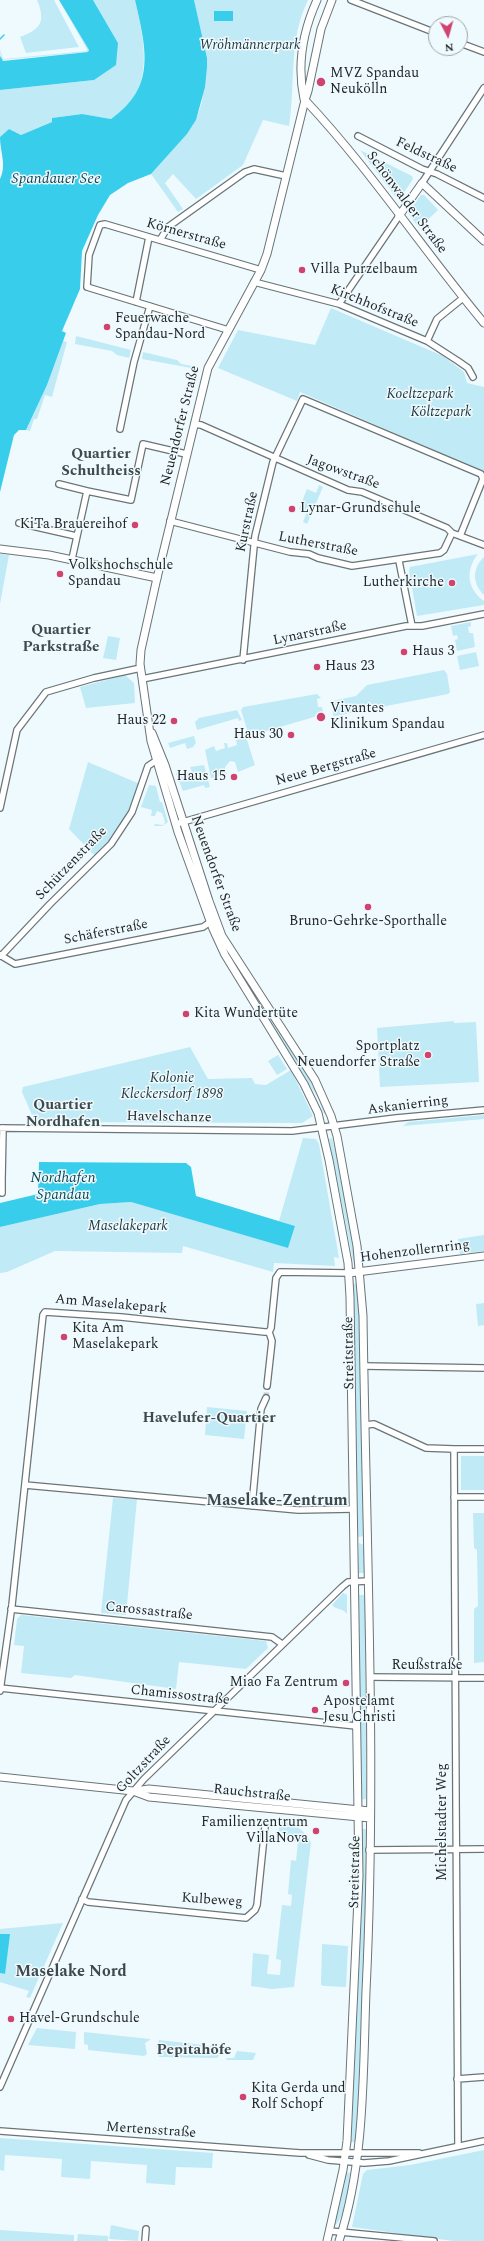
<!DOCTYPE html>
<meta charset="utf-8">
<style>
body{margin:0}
#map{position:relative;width:484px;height:2241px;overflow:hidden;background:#effafe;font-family:Spectral,serif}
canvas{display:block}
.north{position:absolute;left:428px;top:16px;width:40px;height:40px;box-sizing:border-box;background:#effafe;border:1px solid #9da6a8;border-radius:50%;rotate:174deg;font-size:11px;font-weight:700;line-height:16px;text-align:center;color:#232728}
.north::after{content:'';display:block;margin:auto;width:14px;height:18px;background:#d1436f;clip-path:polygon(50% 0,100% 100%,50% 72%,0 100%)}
</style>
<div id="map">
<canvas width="484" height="2241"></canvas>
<div class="north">N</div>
</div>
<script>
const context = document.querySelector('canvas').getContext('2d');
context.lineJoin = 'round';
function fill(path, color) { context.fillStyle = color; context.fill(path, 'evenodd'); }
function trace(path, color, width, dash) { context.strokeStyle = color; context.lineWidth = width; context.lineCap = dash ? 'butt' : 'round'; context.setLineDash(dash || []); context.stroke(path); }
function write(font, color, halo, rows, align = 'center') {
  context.font = font + ' Spectral,serif'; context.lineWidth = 3; context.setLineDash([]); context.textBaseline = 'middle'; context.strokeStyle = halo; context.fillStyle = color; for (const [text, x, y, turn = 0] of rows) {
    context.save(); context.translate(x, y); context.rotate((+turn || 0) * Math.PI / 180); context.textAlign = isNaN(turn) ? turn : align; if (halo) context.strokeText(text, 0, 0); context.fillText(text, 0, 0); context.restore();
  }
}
fill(new Path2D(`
 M37,0h17l25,47 -53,6 -6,-16c21,-8 26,-15 17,-37z
 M59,0l30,50 -1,2 -87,8 -1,-11 3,10 84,-8v-2z
 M93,0h42c8,36 18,75 -7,106 -4,6 -12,10 -17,13l-30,-5 -29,4v4l-31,13 -12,-6 -9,8v-47l94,-10 24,-37z
 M194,0h114c-20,41 -12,82 -19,126l-26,-6 -20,45 -47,34 -23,-25 -8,9 18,26 -5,3 -27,-38 36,-40 9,-14 6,-18 5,-44z
 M360,150l52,26 1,3 -12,18 -6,-1z
 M421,195h3l14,15 -19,18 -11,-15z
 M331,308l112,48 21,16 3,11 17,4v85l-184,-80 -3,9 -79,-33 20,-38 77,15z
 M76,336l55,14 -2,8 -12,-3 -5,-4 -37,-7z
 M63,341l4,1 -15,55 -7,-2 -8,24h-3l-4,12 -4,-1 21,-45z
 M143,352l34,8 4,4 17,3 -1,2 -55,-10z
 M319,485l4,2 -16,37 -4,-2 4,-10 -8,-3 8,-20 9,4z
 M0,554l9,1 -9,49z
 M478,554c-13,16 -11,35 6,47v4l-67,11 -8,-45 1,-4z
 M484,557v38c-12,-11 -12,-27 0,-38z
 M471,622v4l-3,1 1,6h4l2,14 -18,4 -2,-11 3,-1 -1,-4 -4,1 -2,-10z
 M108,636l12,2 -4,22 -13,-2z
 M476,652l3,14 -19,4 -3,-14z
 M444,670l3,4 3,18 -2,2 -113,22 -2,-1 -1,-14 24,-5 11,-11z
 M125,675l9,8 1,20 -49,5 -6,-21z
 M317,694l4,4 -4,1 1,8h4l1,5 -2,3 -72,21 -8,-26 2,-3z
 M237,710l5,10 -3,1 -1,-3 -41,12 -2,-8 4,-4z
 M194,736l2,7 -3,4 -6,2 -2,-6 -15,5 -2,-5z
 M246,737l9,28 -17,7 -3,-10 -5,-1 -5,6 2,7 -16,4 -6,-28 9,-4 2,5 9,-3 -1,-5h3l1,5 9,-3 -1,-5z
 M88,762l52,22c-12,33 -19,47 -44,73l-27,-28z
 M204,765l6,22 -5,1 -1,-3 -21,6 -7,-18 4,-1 1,3 11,-3 -2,-5z
 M149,785l7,1 4,16h2l6,20 -6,4h-8l1,-2 8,1 2,-3 -3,-9 -5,-2 -2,5h-4l1,-6 -11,-3z
 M266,1010l45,70 17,34h-4l-6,-16 -55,-86z
 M454,1021v2l22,-1 3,60 -99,5 -3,-59z
 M190,1047l18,32 44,-1 3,6 11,1 25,-15 22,46 -11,7 -267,-1 -13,-30 1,-5z
 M278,1055l9,14 -10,6 -9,-14z
 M484,1115v4l-81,7 5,-4z
 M303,1138l13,1 3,5 20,114 -5,-1 1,9 -61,-3 -1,9 -90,-26 -1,7 -127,-2 -48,21 -7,1v2v-48l100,-23 31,-2 157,46 7,-22 -16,-5z
 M332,1138l10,39 15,83 -4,1 -24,-122z
 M484,1235v16l-24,3 -2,-15z
 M357,1283l3,38 4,215 -6,1 -5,-253z
 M484,1303v22l-6,1 -2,-22z
 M207,1407l40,4 -3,28 -39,-4z
 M461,1456h23v34h-23z
 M113,1498l24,1 -11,116 -25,-2z
 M473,1513h11v149l-10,1v-54l4,-3 -1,-56 -3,-2z
 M359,1543l5,2v28h-6z
 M343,1593l4,2v19c-4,-6 -11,-4 -15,-9z
 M358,1595h7l1,121h-6z
 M21,1615l245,26 2,7 -22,21 -67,-7 -3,27 -101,-14 -4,3 -50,-5 3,-27 -10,-1 3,-26z
 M360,1720h6v79l-6,1z
 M280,1821c15,1 23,9 31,21l-17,145 -22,2 -21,-3 2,-33 16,2 -2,19 13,1 1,-15 -5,-1 6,-54 9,1 1,-11 -4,-1 3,-34 5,1 2,-19 -5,-1 1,-4 -16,-1z
 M361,1829h5v101l-9,199 -2,13h-4l10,-225z
 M63,1923l-33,75 -4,-1 3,-6 -29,-9v-9l4,1 5,-40h-9v-5z
 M322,1944l26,2 -2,41 -22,-1 -3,-1z
 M37,2028l39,4 -1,17 -47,-4z
 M84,2032l66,7v1l-5,3 2,11 -3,2 -56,-6v-5l-4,-1z
 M159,2040l53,6 8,2 1,6 -4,4 -57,-1 -2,-1 1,-8 -3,-1z
 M237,2051l19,2 -3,7h-27l1,-2h7z
 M0,2138l213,15 -1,15 -36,-1 -1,18 -29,-2 1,-18 -56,-4 -1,18 -29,-2 1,-18 -57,-4 -1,16 -4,-1z
 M484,2150v91h-31l-101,-14 11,-53 4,-4 43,-5z
 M345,2172l5,1c-2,17 -3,42 -16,54z
 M111,2225l28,6 -1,10 -29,-2z
 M0,2230l74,5v6h-74z
 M78,2234l30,2v5h-31z`), '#c0eaf6');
fill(new Path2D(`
 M59,0h34l25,43 -2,22 -22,15 -94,10v-34l3,5 85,-9 1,-2z
 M135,0h59l13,58v9l-2,20 -9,33 -9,14 -36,40 -23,9 -18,12 -12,20 -16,36 -2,38 -18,42 4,2 -19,52 -21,45h-7l-5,5 -14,57v-313c7,-14 0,-27 0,-42l9,-8 12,6 31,-13v-4l30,-4 29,5c46,-32 35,-71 24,-119z
 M214,11h19v10h-19z
 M39,1162l147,1 5,4 5,29 99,30 -7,22 -157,-46 -31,2 -100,23v-24l38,-9z
 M0,1934h10l-5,40 -5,-1z`), '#39cdec');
trace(new Path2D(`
 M0,39l4,-4`), '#39cdec', 1.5);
trace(new Path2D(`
 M266,1398l1,-12`), '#c6d0d3', 5.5, [5.5, 3]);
const minor = new Path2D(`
 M351,0l85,33
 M460,43l24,9
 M358,136l64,33 15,5 47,24
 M422,183l62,-95
 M160,240l8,-13 77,-55 9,-3 32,7
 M254,282l85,22 88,37 31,20 10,7 5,9
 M136,302l13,-65
 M339,304l60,-88
 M228,330l-141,-43 2,-32 11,-30 5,-1 156,46
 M427,341l10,-22 26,-21
 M194,424l7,1 147,65 14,2 85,36 5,5 32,12
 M120,429l14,-67 16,-56
 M59,484l28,7 -15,68
 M87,491l44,9 12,-56 43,10
 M170,521l120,31 19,2 9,4 34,8 88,-13 4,-3 8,-17
 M19,523l57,13
 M399,561l13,65
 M243,660l12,-124 18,-74 30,-63 178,75 2,5 -23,57
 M142,679l264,-53h16l62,-12
 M0,808l17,-78 29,-38 48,-14 47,-10
 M176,824l308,-89
 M0,955l15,9 188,-37 10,-7
 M1,956l49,-52 61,-60 21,-32 16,-46 9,-6
 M0,1128l292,3 104,-13 88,-8
 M0,1180l2,-1 1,-51
 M2,1193v-14
 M364,1366l120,2
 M267,1386l5,-45 -3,-9
 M365,1425l9,-1 52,24 28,1
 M25,1485l273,25 55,-1
 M454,1497h30
 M252,1506l9,-97 5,-11
 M11,1609l261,28 10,7
 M370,1677l114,1
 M0,1688l356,38
 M0,1691l12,-86 31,-290 2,-3 76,5 144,15h4l2,-4 5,-50 4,-6 69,1
 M369,1850l115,-1
 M82,1899l6,3 158,16 9,-8 2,-5 8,-78
 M457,2079l27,-2
 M0,2087l126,-287 18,-21 198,-192 6,-5 20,-1
 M0,2131l300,22h119
 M458,2146l-4,-697h30
 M309,2155l19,5 36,3 25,-2 95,-20
 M330,2231l104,10
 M145,2241l1,-12`);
const tertiary = new Path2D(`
 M305,100c65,69 118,150 179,223
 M399,216l23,-33 62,58
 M0,549l49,6 108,23
 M349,1273l135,-17`);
const secondary = new Path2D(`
 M304,99c-7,-33 -1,-68 13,-99
 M152,733l13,32 44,136 13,35 93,144 16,36 6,20 20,110 6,70c3,225 14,451 3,675 -3,83 -1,171 -27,250
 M0,1777l133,14 16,6 221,21
 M135,1791l14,-2 221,22
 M327,2241l16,-71 4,-29 12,-265 -9,-579 -2,-34 -19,-103 -11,-47 -14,-29 -79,-129 -12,-26 -35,-97 -27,-91 -11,-77 1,-14 16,-72 51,-210 53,-98 6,-16 38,-154 3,-9 13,-62 11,-29`);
trace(minor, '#6a7577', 8);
trace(tertiary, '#6a7577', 9);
trace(secondary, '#6a7577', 9);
trace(minor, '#fff', 5.5);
trace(tertiary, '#fff', 7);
trace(secondary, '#fff', 7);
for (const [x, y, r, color] of [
 [321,82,5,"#d1436f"],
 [302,270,4,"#d1436f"],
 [107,327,4,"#d1436f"],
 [292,509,4,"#d1436f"],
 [135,525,4,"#d1436f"],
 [60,574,4,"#d1436f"],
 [452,583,4,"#d1436f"],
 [404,652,4,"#d1436f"],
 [317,667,4,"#d1436f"],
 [321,717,5,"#d1436f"],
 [174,721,4,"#d1436f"],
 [291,735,4,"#d1436f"],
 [234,777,4,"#d1436f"],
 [368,907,4,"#d1436f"],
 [186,1014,4,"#d1436f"],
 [428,1055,4,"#d1436f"],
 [64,1337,4,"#d1436f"],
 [346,1683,4,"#d1436f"],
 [315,1710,4,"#d1436f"],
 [316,1831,4,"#d1436f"],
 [11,2019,4,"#d1436f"],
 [243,2097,4,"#d1436f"]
]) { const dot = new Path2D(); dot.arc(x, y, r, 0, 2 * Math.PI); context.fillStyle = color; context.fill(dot); trace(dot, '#effafe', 1.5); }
write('italic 14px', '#1d353b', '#effafe', [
 ["Wröhmännerpark",250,46],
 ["Koeltzepark",420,395],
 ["Költzepark",441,413],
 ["Kolonie",172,1079],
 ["Kleckersdorf 1898",172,1095],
 ["Maselakepark",128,1227]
]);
write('14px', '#232728', '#effafe', [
 ["MVZ Spandau",330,74],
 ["Neukölln",330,90],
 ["Villa Purzelbaum",310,270],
 ["Feuerwache",115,319],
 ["Spandau-Nord",115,335],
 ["Lynar-Grundschule",300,509],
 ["KiTa Brauereihof",127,525,"right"],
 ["Volkshochschule",68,566],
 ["Spandau",68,582],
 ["Lutherkirche",444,583,"right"],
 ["Haus 3",412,652],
 ["Haus 23",325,667],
 ["Vivantes",330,709],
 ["Klinikum Spandau",330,725],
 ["Haus 22",166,721,"right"],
 ["Haus 30",283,735,"right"],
 ["Haus 15",226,777,"right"],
 ["Bruno-Gehrke-Sporthalle",368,922,"center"],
 ["Kita Wundertüte",194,1014],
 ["Sportplatz",420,1047,"right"],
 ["Neuendorfer Straße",420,1063,"right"],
 ["Kita Am",72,1329],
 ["Maselakepark",72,1345],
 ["Miao Fa Zentrum",338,1683,"right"],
 ["Apostelamt",323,1702],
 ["Jesu Christi",323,1718],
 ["Familienzentrum",308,1823,"right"],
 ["VillaNova",308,1839,"right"],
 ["Havel-Grundschule",19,2019],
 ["Kita Gerda und",251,2089],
 ["Rolf Schopf",251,2105]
], 'left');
write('14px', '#232728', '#effafe', [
 ["Feldstraße",426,156,25],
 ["Schönwalder Straße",406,203,53],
 ["Körnerstraße",186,235,16],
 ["Kirchhofstraße",374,307,22],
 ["Neuendorfer Straße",181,426,-76],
 ["Jagowstraße",343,473,20],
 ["Kurstraße",248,522,-78],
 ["Lutherstraße",318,545,11],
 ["Lynarstraße",310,634,-12],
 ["Neue Bergstraße",326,768,-16],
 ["Schützenstraße",72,864,-46],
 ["Neuendorfer Straße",215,874,70],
 ["Schäferstraße",106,933,-11],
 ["Askanierring",408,1106,-7],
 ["Havelschanze",169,1118,1],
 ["Hohenzollernring",415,1252,-7],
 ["Am Maselakepark",111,1305,5],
 ["Streitstraße",350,1353,-91],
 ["Carossastraße",149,1612,6],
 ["Reußstraße",427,1666],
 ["Chamissostraße",180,1696,6],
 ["Goltzstraße",144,1765,-47],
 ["Rauchstraße",252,1794,6],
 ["Michelstadter Weg",443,1822,-90],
 ["Streitstraße",356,1872,-89],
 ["Kulbeweg",212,1901,4],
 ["Mertensstraße",151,2131,4]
]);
write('italic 15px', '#0a4956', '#effafe', [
 ["Spandauer See",56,180],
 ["Nordhafen",63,1179],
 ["Spandau",63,1196]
]);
write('bold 15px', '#3f494b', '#effafe', [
 ["Quartier",101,455],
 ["Schultheiss",101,472],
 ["Quartier",61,631],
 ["Parkstraße",61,648],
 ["Quartier",63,1106],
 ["Nordhafen",63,1123],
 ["Havelufer-Quartier",209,1419],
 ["Pepitahöfe",194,2051]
]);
write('bold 16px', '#3f494b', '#effafe', [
 ["Maselake-Zentrum",277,1502],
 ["Maselake Nord",71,1973]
]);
</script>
